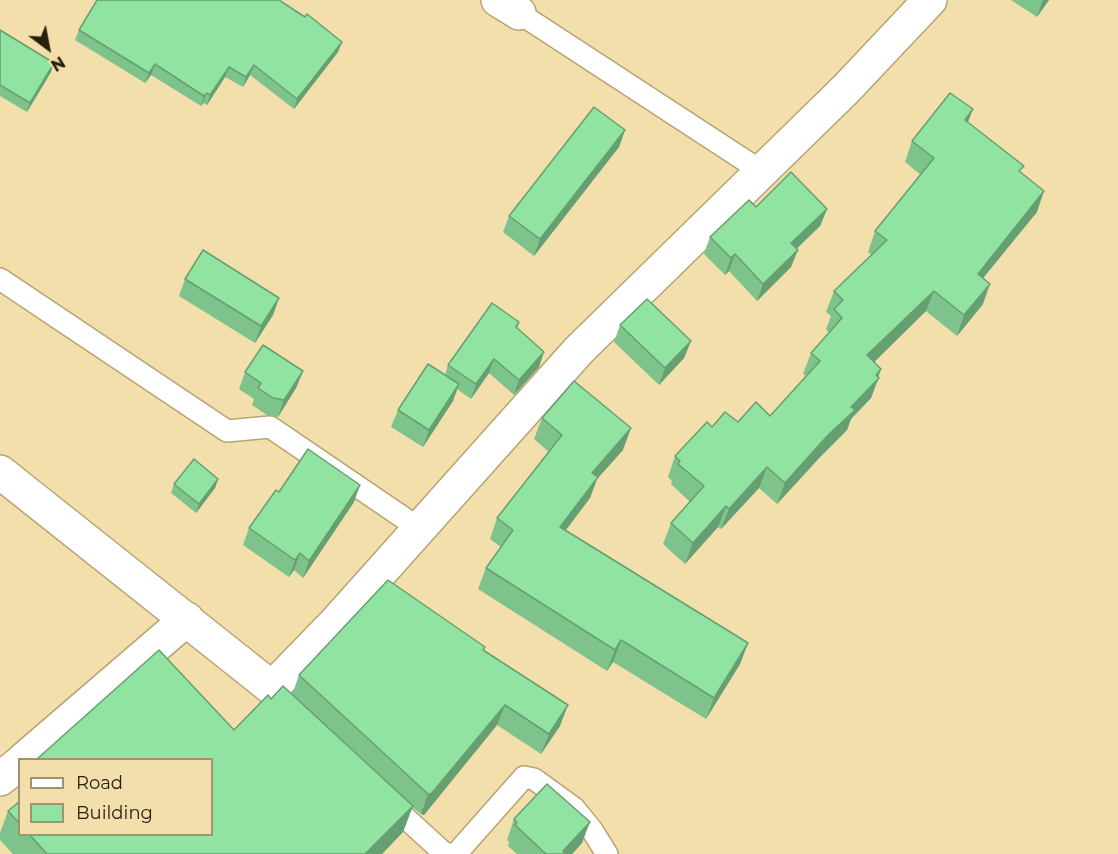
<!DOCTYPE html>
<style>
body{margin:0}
#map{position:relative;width:1118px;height:854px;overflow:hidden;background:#f3dfac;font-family:Montserrat,sans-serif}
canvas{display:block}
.legend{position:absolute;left:18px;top:758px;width:195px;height:78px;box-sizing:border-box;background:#f3dfac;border:2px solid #a1936c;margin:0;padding:8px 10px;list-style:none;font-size:18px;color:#27200c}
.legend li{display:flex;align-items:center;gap:12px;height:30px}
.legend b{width:30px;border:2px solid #a1936c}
.north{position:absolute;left:18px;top:18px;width:60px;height:60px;-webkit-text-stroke:4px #f3dfac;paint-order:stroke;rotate:148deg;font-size:16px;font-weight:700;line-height:24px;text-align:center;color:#27200c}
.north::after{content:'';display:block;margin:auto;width:21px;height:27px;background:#27200c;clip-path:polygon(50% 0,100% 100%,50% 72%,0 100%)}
</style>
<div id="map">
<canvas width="1118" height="854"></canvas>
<ul class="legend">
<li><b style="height:8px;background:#fff"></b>Road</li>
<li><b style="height:16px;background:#91e3a2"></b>Building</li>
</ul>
<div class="north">N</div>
</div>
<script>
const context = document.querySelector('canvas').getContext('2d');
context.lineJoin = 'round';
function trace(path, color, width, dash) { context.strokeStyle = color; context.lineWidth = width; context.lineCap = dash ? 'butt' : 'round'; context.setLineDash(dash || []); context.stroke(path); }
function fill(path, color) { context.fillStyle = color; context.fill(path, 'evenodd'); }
const lane = new Path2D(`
 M519,13l242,158
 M0,279l227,152 43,-4 150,102
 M387,801l57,52 6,1
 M456,854l68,-77 10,2 40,29 18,22 15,24`);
const street = new Path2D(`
 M498,0l21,13
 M0,472l272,216 64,-66 243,-272 267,-261 84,-89
 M23,760l164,-141
 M0,779l20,-16`);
trace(lane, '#b6a372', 24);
trace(street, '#b6a372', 36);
trace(lane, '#fff', 21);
trace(street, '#fff', 33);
fill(new Path2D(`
 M1011,0h38l-12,17z
 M0,30l51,42 -24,40 -27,-16z
 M79,30l259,22 -44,57 -44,-34 -7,12 -18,-10 -18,28 -4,-2 -2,3 -50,-31 -6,8 -70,-43z
 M968,122l53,51 16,39 -54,66v26l-26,32 -31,-25 -52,51 5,16 -8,20 -20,21 -4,11 -26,26 -44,48 -18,-16 -38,41 -3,-2 -33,37 -22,-20 8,-21 19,-21 -19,-18 1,-3 -4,-4 7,-21 37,-29 58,-11 36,-40 -3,-2 8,-21 18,-20 -3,-4 5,-13 -5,-4 8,-21 38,-36 -4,-3 7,-21 46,-56 -16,-13 7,-21z
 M625,130l-6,17 -85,109 -31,-24 6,-16z
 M756,207l71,2 -7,17 -23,22 -6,19 -34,34 -28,-30 -4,4 -21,-21 6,-17z
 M185,279l94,19 -6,17 -18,28 -76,-47z
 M519,322l-2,7 22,38 -25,28 -25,-22 -18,26 -14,-10 -4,12 -30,46 -32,-20 7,-17 47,-35 3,-10z
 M620,325l71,16 -7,17 -25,27 -45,-43z
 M303,371l-7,17 -18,29 -11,-2 -15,-10 2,-6 -15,-10 6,-17z
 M542,418l81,32 -26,29 -7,19 -24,32 182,113 -8,21 -34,55 -93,-57 -6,9 -129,-82 8,-21 15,-21 -11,-8 7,-21 52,-66 -15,-13z
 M218,479l-3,9 -19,25 -25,-20 3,-9z
 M279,492l75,10 -51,76 -9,-8 -5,7 -46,-32 6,-17z
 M483,650l77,76 -19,28 -44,-29 -73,90 -3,-1 -9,-7 -9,25 -21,22h-369l-13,-14v-7l8,-22 12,-10v33h192v-75h-175l197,-29 37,-31 21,-4 7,-20z
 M514,819l68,24 -10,11h-55l-9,-8 1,-4 -2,-2z`), '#7dc38b');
fill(new Path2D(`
 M1043,0h6l-12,17 5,-15z
 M342,42l-4,10 -44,57 3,-10z
 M54,63l-3,9 -24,40 3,-9z
 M155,64l-4,11 -6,8 4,-10z
 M254,65l-4,10 -7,12 3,-10z
 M229,67l-4,10 -18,28 3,-10z
 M207,93l-4,10 -2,3 3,-10z
 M973,109l-8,21v-10z
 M625,130l-6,17 -85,109 6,-17z
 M1044,191l-7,21 -67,82 8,-20z
 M827,209l-7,17 -35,34 6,-17z
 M798,250l-7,17 -34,34 6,-17z
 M735,254l-6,17 -4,4 6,-17z
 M990,284l-7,20 -26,32 7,-21z
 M934,291l-8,20 -66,65 7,-21z
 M279,298l-6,17 -18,28 6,-17z
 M691,341l-7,17 -25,27 6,-17z
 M544,352l-5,15 -25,28 5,-15z
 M494,359l-5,14 -18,26 5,-15z
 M881,369l-10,29 -20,21 -4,11 -26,26 -44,48 8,-21z
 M303,371l-7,17 -18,29 6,-17z
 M459,384l-6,17 -30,46 6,-17z
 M631,428l-8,22 -26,29 -7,19 -38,50 8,-21 32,-54z
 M767,467l-8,21 -38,41 8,-20z
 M218,479l-3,9 -19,25 3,-9z
 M360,485l-6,17 -51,76 6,-17z
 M726,506l-8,21 -33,37 8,-21z
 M300,553l-6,17 -5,7 6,-17z
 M621,640l-8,22 -6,9 8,-21z
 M748,643l-8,21 -34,55 8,-21z
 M505,705l-8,20 -73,90 -3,-1 7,-20z
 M568,705l-8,21 -19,28 8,-20z
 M413,806l-10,26 -21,22h-17z
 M590,822l-8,21 -10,11h-10l1,-3z`), '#669f71');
const building = new Path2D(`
 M97,0h182l26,17 2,-3 35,28 -45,57 -43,-34 -8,12 -17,-10 -19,28 -3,-2 -3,3 -49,-32 -6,9 -70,-43z
 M0,30l54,33 -24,40 -30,-18z
 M950,93l23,16 -8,11 59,46 -5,5 25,20 -66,83 12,10 -26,31 -30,-24 -67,64 14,14 -5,6 3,3 -28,29 4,3 -27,25 -43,48 -18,-16 -38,42 -3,-3 -33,37 -22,-20 33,-37 -26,-22 2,-3 -5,-5 32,-34 5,5 13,-15 13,10 18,-20 14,14 50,-55 -9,-8 31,-35 -8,-9 9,-9 -9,-9 53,-51 -12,-9 59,-73 -22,-17z
 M594,107l31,23 -85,109 -31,-23z
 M791,172l36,37 -36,34 7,7 -35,34 -28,-30 -4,4 -21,-21 39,-37 7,7z
 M203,250l76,48 -18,28 -76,-47z
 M647,299l44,42 -26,27 -45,-43z
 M492,303l27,19 -3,5 28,25 -25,28 -25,-21 -18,25 -28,-19z
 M263,345l40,26 -19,29 -11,-2 -15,-10 3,-5 -16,-11z
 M428,364l31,20 -30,46 -31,-20z
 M574,381l57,47 -39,45 6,4 -38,50 188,116 -34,55 -93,-58 -6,10 -129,-82 27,-38 -16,-12 65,-83 -20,-17z
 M308,449l52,36 -51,76 -9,-8 -5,7 -46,-32 27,-38 3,2z
 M194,459l24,20 -19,25 -25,-20z
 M388,580l97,67 -2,3 85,55 -19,29 -44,-29 -74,89h-3l-129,-119z
 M159,650l75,80 34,-35 3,4 12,-13 130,120 -48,48h-318l-18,-20h183v-75h-175z
 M547,784l43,38 -27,29 3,3h-20l-31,-29 2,-2 -3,-4z
 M20,801v23l-12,-13z`);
fill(building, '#91e3a2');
trace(building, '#669f71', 1.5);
</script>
